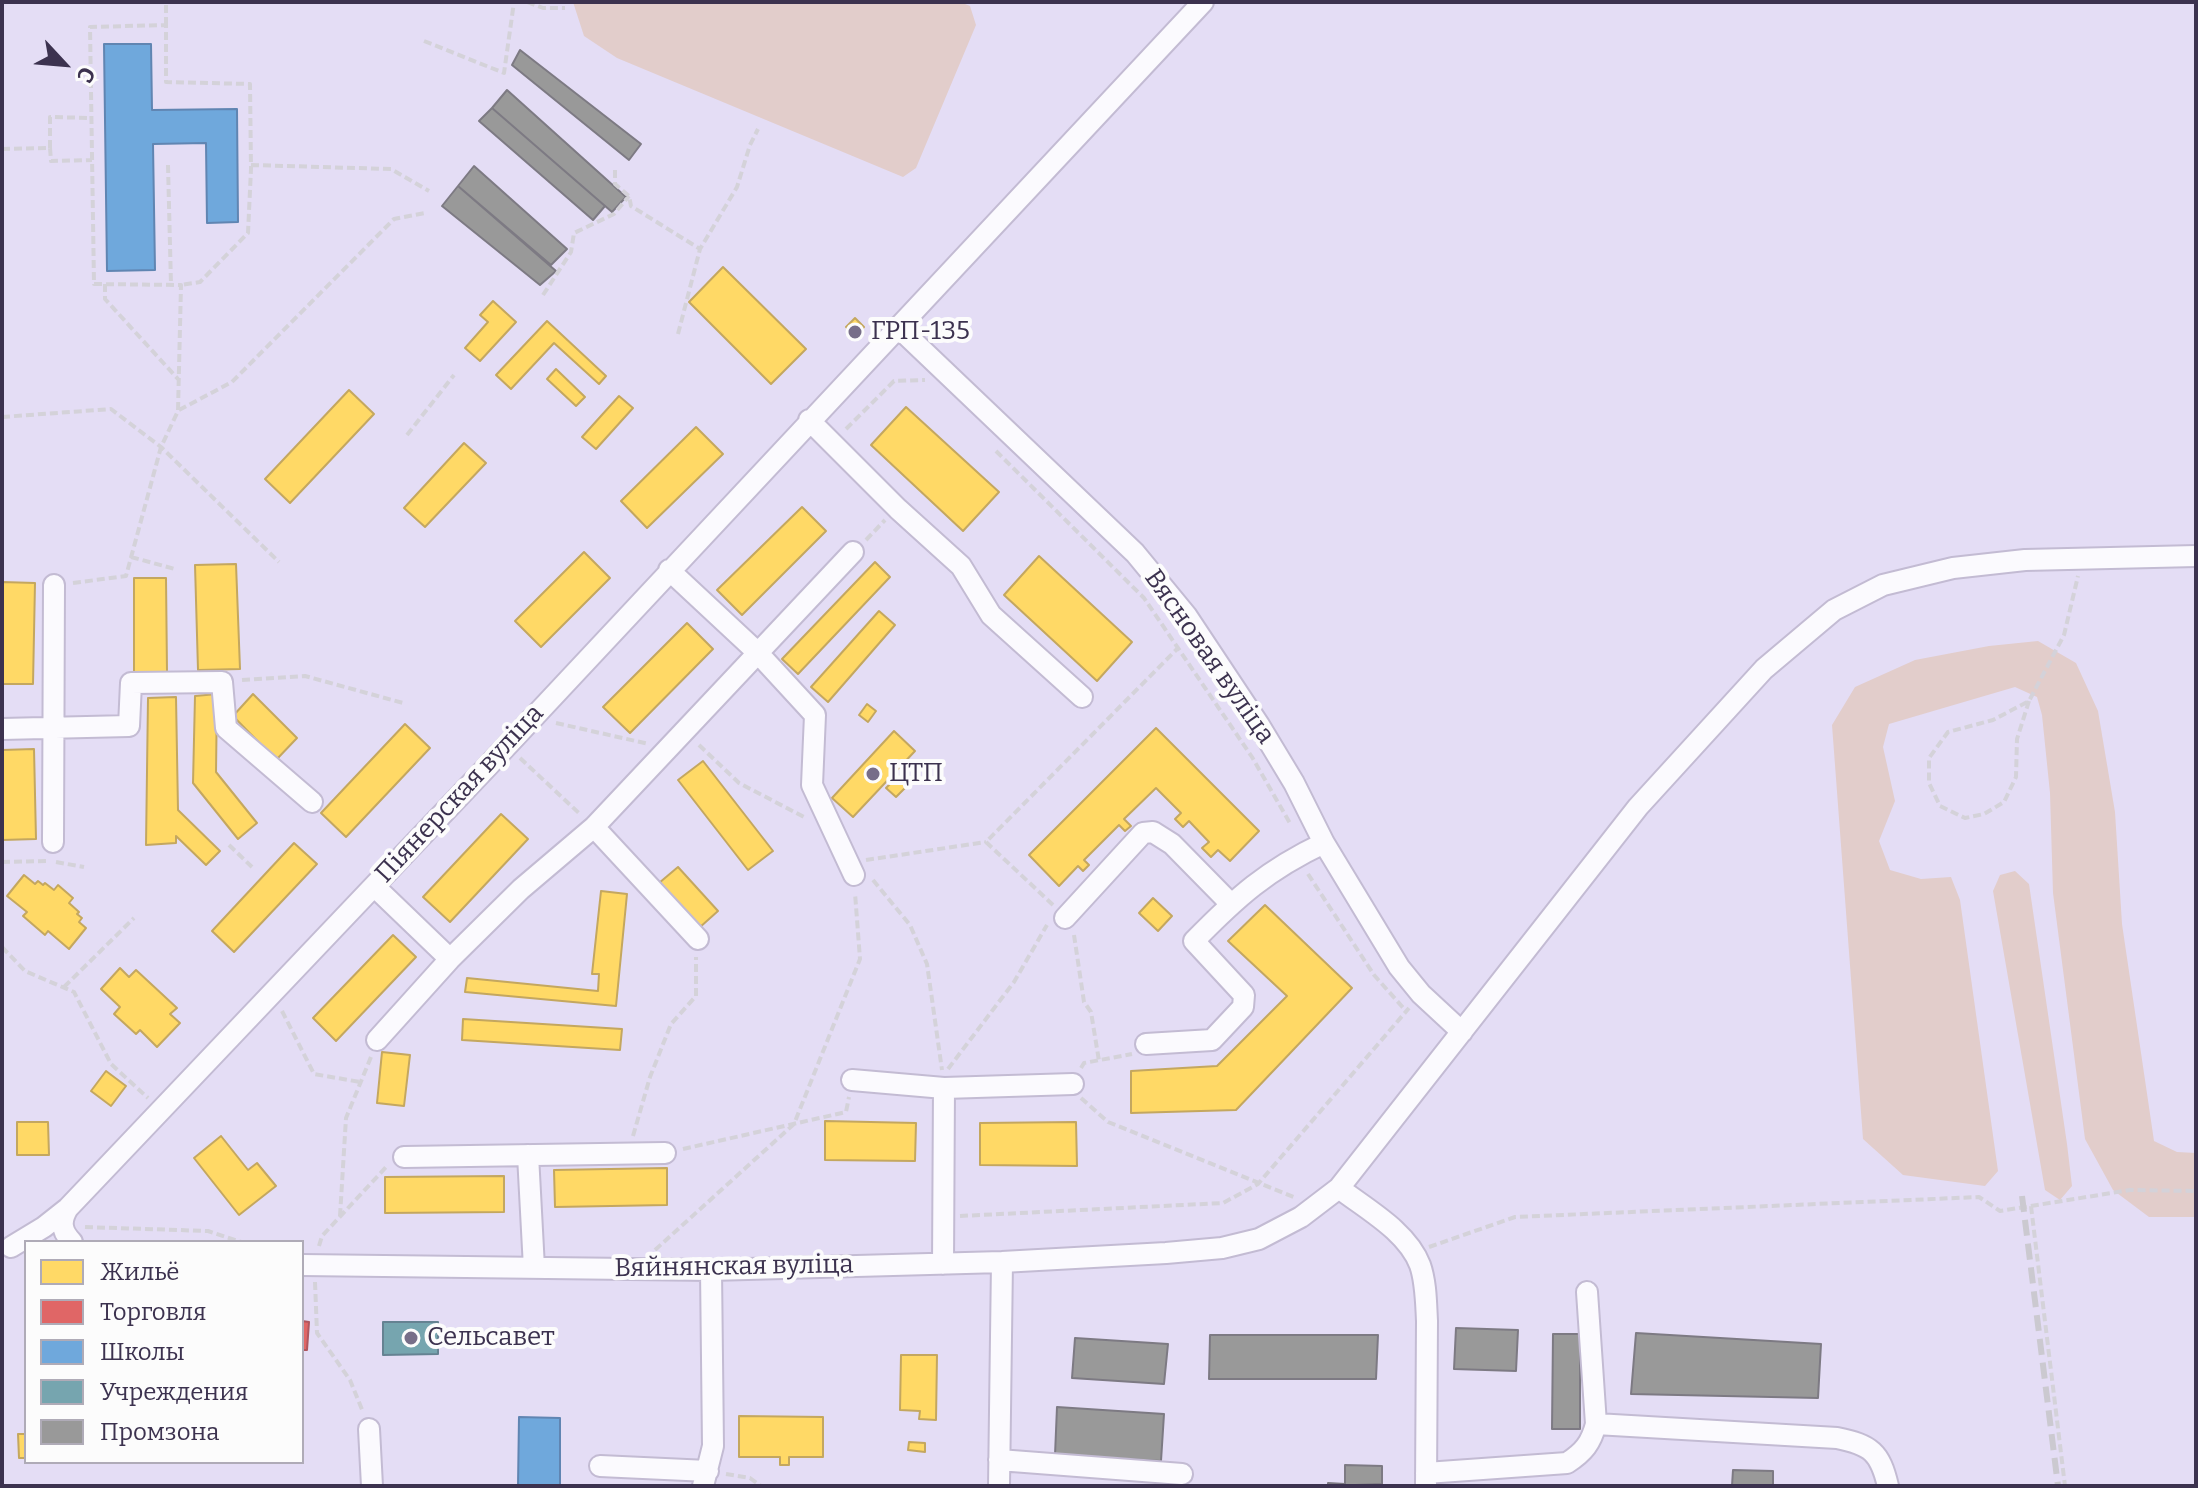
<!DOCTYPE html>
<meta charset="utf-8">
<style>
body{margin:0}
#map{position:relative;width:2198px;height:1488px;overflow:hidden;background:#e4ddf5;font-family:Bitter,serif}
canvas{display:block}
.frame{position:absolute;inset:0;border:4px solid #3c324f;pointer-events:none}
.legend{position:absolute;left:24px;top:1240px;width:280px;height:224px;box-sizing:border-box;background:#fcfcfc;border:2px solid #afabb7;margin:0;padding:10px 14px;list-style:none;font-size:24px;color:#3c324f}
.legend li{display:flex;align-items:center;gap:16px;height:40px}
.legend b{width:40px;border:2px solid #afabb7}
.north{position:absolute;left:24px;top:24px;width:80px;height:80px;-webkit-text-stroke:6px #fcfcfc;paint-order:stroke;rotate:116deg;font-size:22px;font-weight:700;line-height:32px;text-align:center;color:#3c324f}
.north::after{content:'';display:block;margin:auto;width:28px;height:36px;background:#3c324f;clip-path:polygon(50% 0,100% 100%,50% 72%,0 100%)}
</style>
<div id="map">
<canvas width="2198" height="1488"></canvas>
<div class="frame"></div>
<ul class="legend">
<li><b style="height:22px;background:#ffd966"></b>Жильё</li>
<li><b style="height:22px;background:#e06666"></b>Торговля</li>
<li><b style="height:22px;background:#6fa8dc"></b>Школы</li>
<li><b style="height:22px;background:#76a5af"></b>Учреждения</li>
<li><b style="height:22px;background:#999"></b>Промзона</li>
</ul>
<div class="north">С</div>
</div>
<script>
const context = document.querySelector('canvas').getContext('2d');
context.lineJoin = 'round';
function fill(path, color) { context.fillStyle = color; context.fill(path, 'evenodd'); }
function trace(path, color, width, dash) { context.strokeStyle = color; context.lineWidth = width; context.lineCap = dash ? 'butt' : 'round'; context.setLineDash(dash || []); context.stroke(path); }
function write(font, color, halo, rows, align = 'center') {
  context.font = font + ' Bitter,serif'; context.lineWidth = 8; context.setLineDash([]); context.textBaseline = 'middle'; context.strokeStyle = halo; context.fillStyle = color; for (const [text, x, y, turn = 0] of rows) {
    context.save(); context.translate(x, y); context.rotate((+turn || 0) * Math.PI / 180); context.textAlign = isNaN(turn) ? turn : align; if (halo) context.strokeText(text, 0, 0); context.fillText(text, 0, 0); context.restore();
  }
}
fill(new Path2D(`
 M573,2h387l10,4 6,19 -60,143 -13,9 -286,-119 -33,-22z
 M2038,641l38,22 22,48 17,101 7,112 32,217 23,11 19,1v64h-47l-36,-27 -28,-51 -32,-246 -3,-100 -8,-78 -5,-18 -22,-10 -126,37 -6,23 12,54 -16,40 11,29 31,9 30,-2 9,23 38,271 -13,15 -82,-11 -40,-36 -31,-414 23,-38 60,-27 74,-14z
 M2015,871l14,13 38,260 5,42 -12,14 -15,-10 -52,-299 7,-16z`), '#e2cdcb');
const homes = new Path2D(`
 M723,267l83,82 -35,35 -82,-82z
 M493,301l23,21 -36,39 -15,-13 23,-26 -8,-7z
 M855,318l9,9 -8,9 -10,-9z
 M547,321l59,55 -7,8 -45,-41 -43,46 -15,-14z
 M556,369l29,28 -9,9 -29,-27z
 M349,390l25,24 -84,89 -25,-24z
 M619,396l14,12 -37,41 -14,-12z
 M906,407l93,85 -36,39 -92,-86z
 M696,427l27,27 -76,74 -26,-27z
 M464,443l22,20 -61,64 -21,-19z
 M802,507l24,24 -84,84 -25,-25z
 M584,552l26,26 -69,69 -26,-26z
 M1039,556l93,86 -35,39 -93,-86z
 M875,562l15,15 -92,97 -16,-15z
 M236,564l4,105 -42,1 -3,-105z
 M134,578h32l1,94h-33z
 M2,582l33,1 -2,101h-31z
 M879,611l16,14 -67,77 -17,-15z
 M687,623l26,26 -83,84 -27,-26z
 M217,694l-1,78 41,51 -19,16 -45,-56 2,-87z
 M253,694l44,44 -21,22 -43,-44z
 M176,697l2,113 42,41 -14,14 -30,-29v7l-30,2 2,-147z
 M867,704l9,7 -8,11 -9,-7z
 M405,724l25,24 -84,89 -25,-24z
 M1156,728l103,103 -29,30 -12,-11 -7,7 -9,-9 7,-6 -20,-21 -6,6 -8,-8 6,-6 -25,-25 -32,31 7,7 -6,5 -6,-6 -35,35 5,5 -6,6 -5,-5 -19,20 -30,-31z
 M894,731l21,20 -62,66 -21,-19z
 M34,749l2,90 -34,1v-90z
 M703,761l70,90 -25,19 -70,-90z
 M897,777l10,9 -11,11 -10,-9z
 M501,814l27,25 -78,83 -27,-25z
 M294,843l23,21 -83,88 -22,-21z
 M678,867l40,44 -19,17 -40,-45z
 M24,875l11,9 3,-3 5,4 2,-2 9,7 4,-5 15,13 -4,5 10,9 -2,2 5,4 -3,4 7,6 -17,21 -21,-18 -3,4 -22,-19 4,-4 -20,-16z
 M601,891l26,3 -11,112 -151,-14 2,-14 131,13 1,-17h-7z
 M1153,898l19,18 -14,15 -19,-18z
 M1265,905l87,83 -116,122 -105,3v-42l86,-5 70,-70 -59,-55z
 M393,935l23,22 -80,84 -23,-23z
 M120,968l9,9 7,-7 41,38 -7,6 10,9 -23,24 -17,-17 -4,4 -22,-20 6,-7 -19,-18z
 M463,1019l159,10 -2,21 -158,-10z
 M382,1052l28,3 -6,51 -27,-3z
 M106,1071l20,15 -15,20 -20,-15z
 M825,1121l91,2 -1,38 -90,-1z
 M17,1122h31l1,33h-32z
 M1076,1122l1,44 -97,-1v-42z
 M221,1136l27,34 9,-7 19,23 -37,29 -45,-57z
 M667,1168v37l-112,2 -1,-37z
 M504,1176v36l-119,1v-36z
 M901,1355h36l-1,65 -17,-1 1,-8 -20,-1z
 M739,1416l84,1v40h-34v8h-9v-8h-41z
 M18,1434h8v24h-7z
 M909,1442l16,1v9l-17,-2z`);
fill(homes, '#ffd966');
trace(homes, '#c4a75f', 2);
const shops = new Path2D(`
 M302,1321l7,1 -2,28h-5z`);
fill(shops, '#e06666');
trace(shops, '#af565f', 2);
const schools = new Path2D(`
 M104,44h47l1,66 85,-1 1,113 -31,1 -1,-80 -53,1 2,126 -48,1z
 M519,1417l41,1v68h-42z`);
fill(schools, '#6fa8dc');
trace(schools, '#6085b2', 2);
const public = new Path2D(`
 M383,1322h55v32l-55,1z`);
fill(public, '#76a5af');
trace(public, '#658292', 2);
const industry = new Path2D(`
 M520,50l121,94 -12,16 -117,-95z
 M507,90l119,107 -14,15 -120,-104z
 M492,108l113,98 -12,14 -114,-99z
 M474,166l93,83 -16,16 -93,-79z
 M458,186l98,85 -16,14 -98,-79z
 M1456,1328l62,2 -2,41 -62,-2z
 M1636,1333l185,11 -3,54 -187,-4z
 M1553,1334h27v95h-28z
 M1210,1335h168l-2,44h-167z
 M1075,1338l93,6 -4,40 -92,-6z
 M1057,1407l107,7 -3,47 -106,-6z
 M1345,1465l37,1v18l-54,2v-3l17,1z
 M1733,1470l40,1v15h-41z`);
fill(industry, '#999');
trace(industry, '#7d7a83', 2);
const minor = new Path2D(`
 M898,327l237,226 51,62 73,110 35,58 30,60 75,124 22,27 41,38
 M809,420l89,89 63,57 30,49 91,82
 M669,570l88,82 58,63 -3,70 42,90
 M2,729l127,-3 2,-43 91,-1 4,46 86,74
 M594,827l104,112
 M53,842l1,-257
 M374,886l76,73
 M1065,918l78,-85 10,-1 19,12 58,59
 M377,1040l73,-81 71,-70 73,-62 259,-275
 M1146,1044l66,-4 31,-33 1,-12 -50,-54c43,-44 73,-71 130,-98
 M852,1080l92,8 129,-4
 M528,1155l6,113
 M404,1157l261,-4
 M1339,1188c27,21 68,43 81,77 6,17 6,37 7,56l-1,165
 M68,1208c-8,13 -7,23 4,34
 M11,1247l33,-20 24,-19 420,-442 715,-764
 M943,1264l1,-176
 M302,1265l409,5 291,-8 164,-9 56,-5 37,-9 42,-22 38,-29 299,-381 126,-138 70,-59 49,-25 70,-17 72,-8 171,-4
 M1596,1424l241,14c34,7 43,14 51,48
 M369,1429l3,57
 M999,1460l183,14
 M600,1466l108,5
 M1426,1473l141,-10c17,-11 24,-20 29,-39l-9,-132
 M703,1486l10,-40 -2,-176
 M999,1486l3,-224`);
trace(minor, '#c3bbd3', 24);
trace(new Path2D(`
 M527,2l16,6h22
 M166,25v-23
 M424,41l80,32 10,-71
 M50,148v-31l41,1
 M2,149l48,-1 1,13 41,-1
 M168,165l3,120
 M251,165l140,4 38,22
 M615,170v14l14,12 2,10 69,43
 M105,284v15l73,80
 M543,295l28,-43 3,-19 40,-19 15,-18
 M678,334l22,-85 37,-62 13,-42 8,-16
 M179,410l53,-28 162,-163 31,-6
 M2,417l109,-8 50,38 118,115
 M846,429l48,-48 31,-1
 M407,435l47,-60
 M996,451l148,147 108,159 39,68
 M866,540l19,-20
 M131,557l44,12
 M73,583l53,-7 35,-129 17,-36 3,-126 -87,-1 -4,-257 76,-2v57l84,2 1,85 -3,64 -48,49 -19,3
 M242,680l63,-4 98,27
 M2029,701l-12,38 -1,38 -12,25 -20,12 -19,4 -25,-12 -11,-23v-25l19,-26 45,-12 36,-19 35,-66 14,-59
 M556,723l93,21
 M699,745l40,38 67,35
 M520,758l61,57
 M229,845l23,22
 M866,860l120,-18
 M2,862l46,-1
 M56,862l28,5
 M1308,874l66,101 32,36
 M873,880l37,45 17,39 15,106
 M1053,905l-67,-63 191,-193
 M1074,935l10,67 7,10 8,49
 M2,947l23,24 49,21 37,72 37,34
 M64,987l70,-69
 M282,1011l32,63 46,8
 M1081,1068l3,-5 48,-9
 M948,1069l66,-87 33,-57
 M1081,1098l27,24 188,76
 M633,1136l17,-59 21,-53 25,-28v-39
 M683,1149l163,-37 3,-15
 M2031,1206l34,280
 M340,1216l6,-98 25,-61
 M960,1216l263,-13 35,-19 151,-176
 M85,1227l123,4 33,11
 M319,1246l3,-10 66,-71
 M1429,1247l86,-30 464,-20 21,14 130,-21 66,1
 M655,1250l139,-126 66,-165 -5,-66
 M315,1282l2,51 33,47 13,32
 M726,1474l24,4 11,8`), '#d4d2d9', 4, [8, 4]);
trace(minor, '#fbfafe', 20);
trace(new Path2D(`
 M2022,1196l36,290`), '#cbc9d0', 6, [16, 8]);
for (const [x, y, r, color] of [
 [855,332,8,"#776e89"],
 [873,774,8,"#776e89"],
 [411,1338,8,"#776e89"]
]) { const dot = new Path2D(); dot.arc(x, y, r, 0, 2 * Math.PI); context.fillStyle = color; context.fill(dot); trace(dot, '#fcfcfc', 3); }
write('26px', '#3c324f', '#fcfcfc', [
 ["ГРП-135",871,332],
 ["ЦТП",889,774],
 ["Сельсавет",427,1338]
], 'left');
write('26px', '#3c324f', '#fcfcfc', [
 ["Вясновая вуліца",1209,657,55],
 ["Піянерская вуліца",460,794,-47],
 ["Вяйнянская вуліца",734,1267,-1]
]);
</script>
